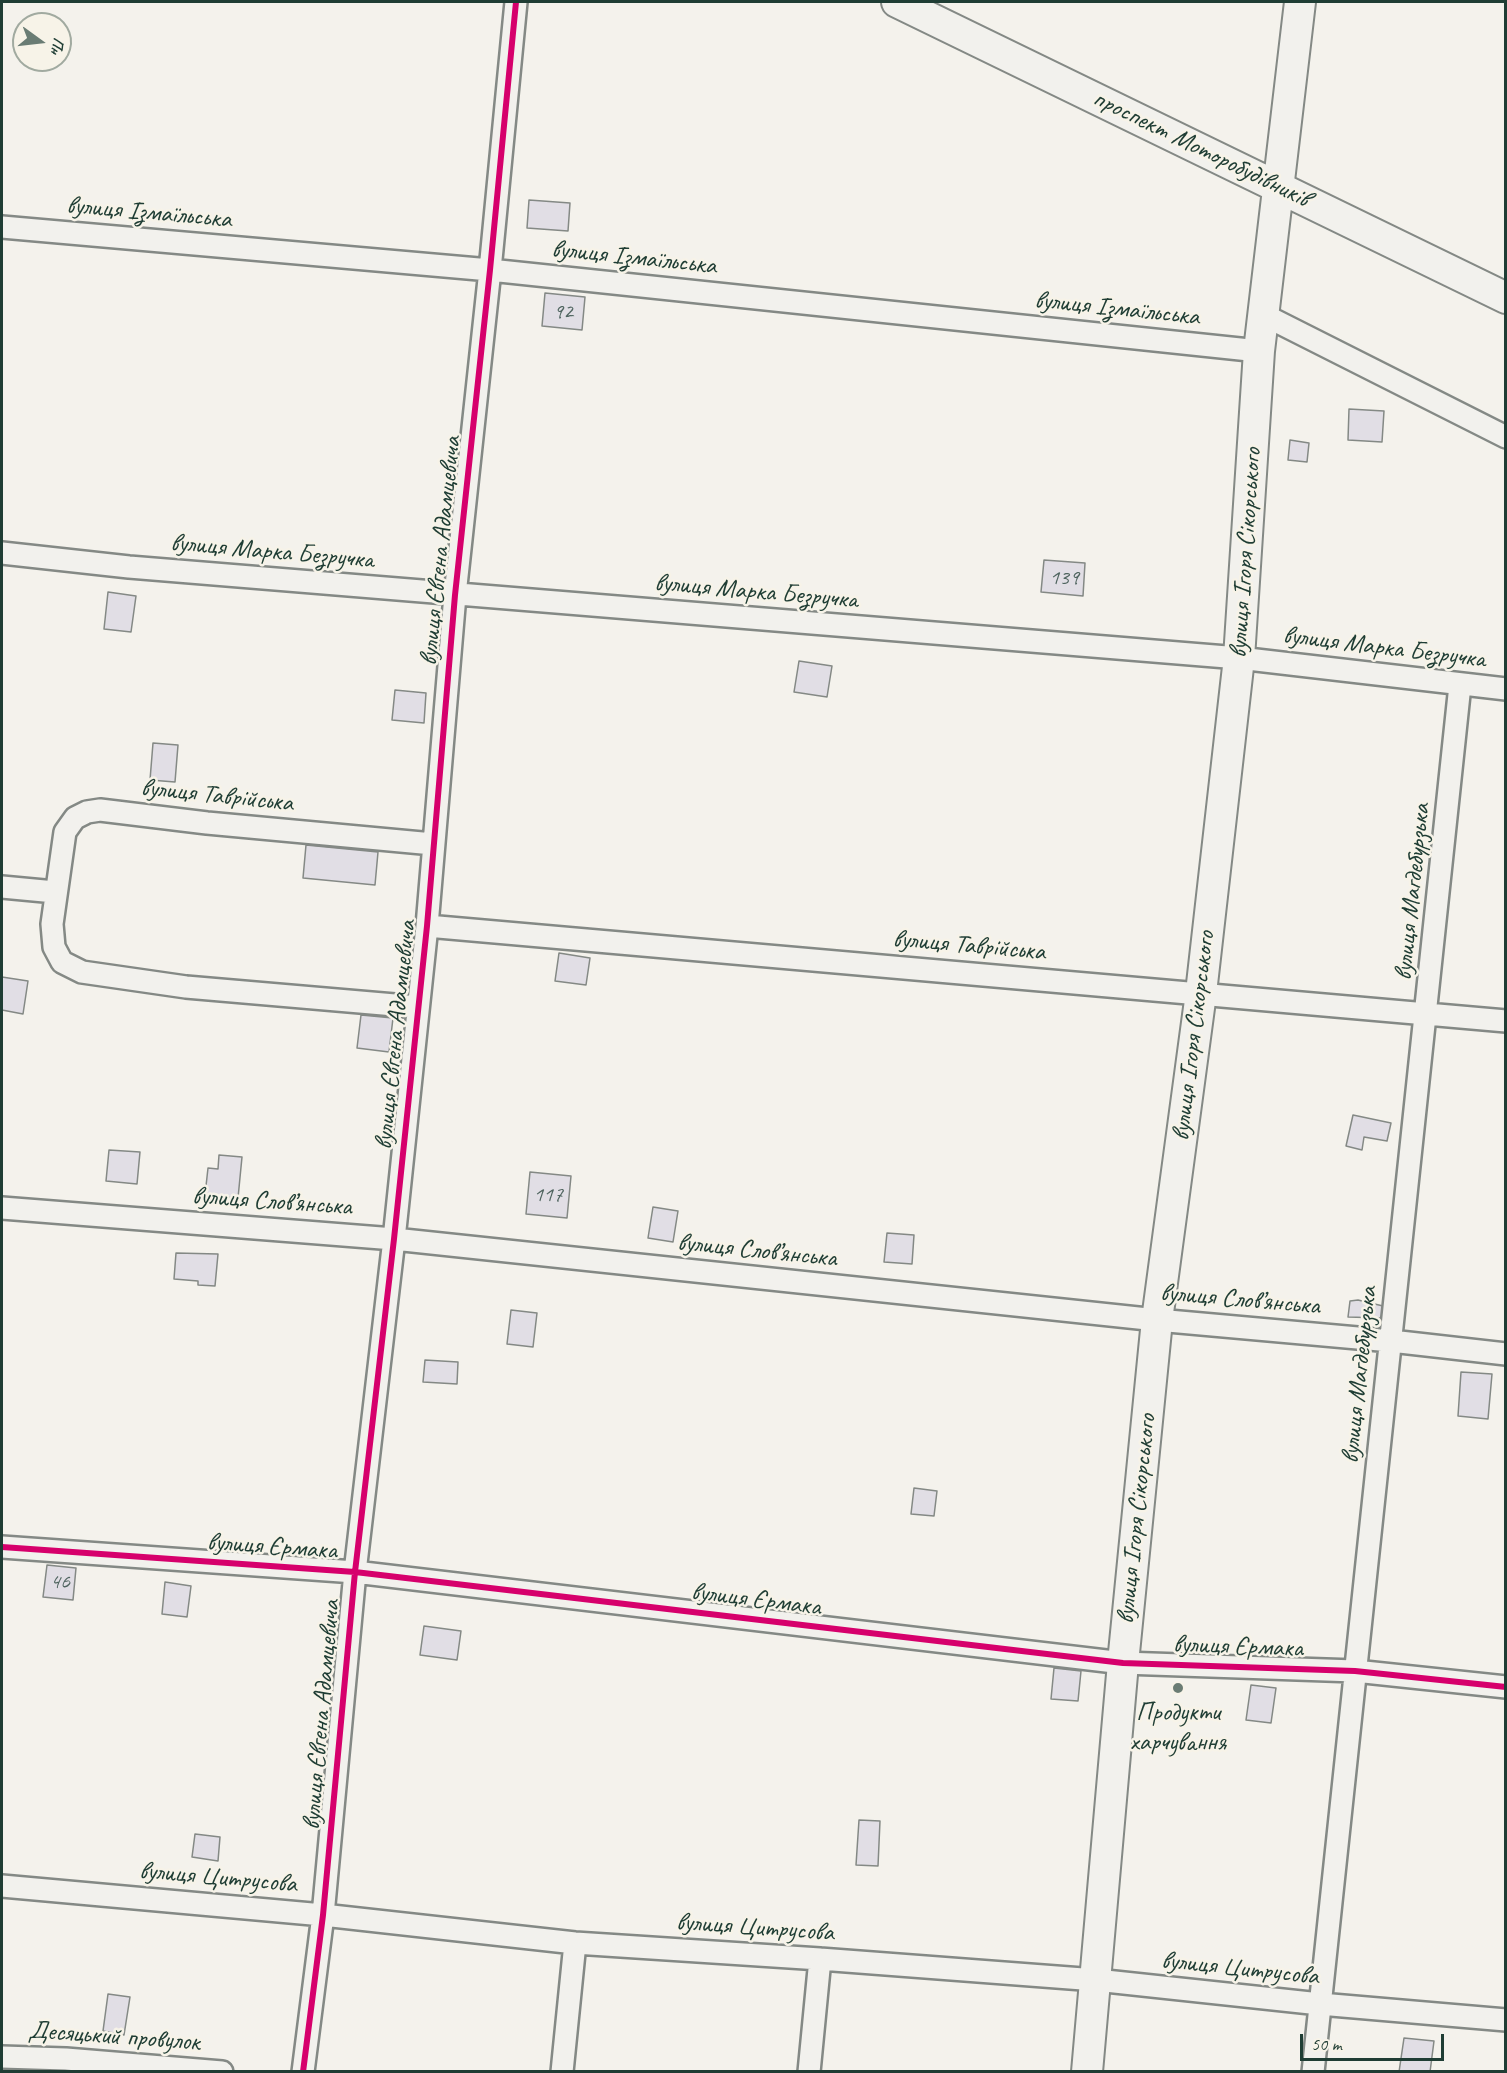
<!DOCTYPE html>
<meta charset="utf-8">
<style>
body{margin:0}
#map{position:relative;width:1507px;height:2073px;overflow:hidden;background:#f4f2ec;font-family:Caveat,sans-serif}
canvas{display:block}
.frame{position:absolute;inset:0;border:3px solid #1f3d34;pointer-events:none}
.north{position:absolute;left:12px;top:12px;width:60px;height:60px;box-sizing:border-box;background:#f7f3e8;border:2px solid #a1aaa0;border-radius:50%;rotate:105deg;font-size:16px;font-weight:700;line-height:24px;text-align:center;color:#1f3d34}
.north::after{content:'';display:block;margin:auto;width:21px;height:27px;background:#6a7c74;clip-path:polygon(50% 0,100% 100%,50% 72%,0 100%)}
.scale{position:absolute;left:1300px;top:2034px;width:144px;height:27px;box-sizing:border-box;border:3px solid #1f3d34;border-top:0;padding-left:8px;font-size:18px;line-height:21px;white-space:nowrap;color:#1f3d34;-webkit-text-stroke:4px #f7f3e8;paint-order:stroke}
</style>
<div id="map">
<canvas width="1507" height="2073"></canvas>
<div class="frame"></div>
<div class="north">Пн</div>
<div class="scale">50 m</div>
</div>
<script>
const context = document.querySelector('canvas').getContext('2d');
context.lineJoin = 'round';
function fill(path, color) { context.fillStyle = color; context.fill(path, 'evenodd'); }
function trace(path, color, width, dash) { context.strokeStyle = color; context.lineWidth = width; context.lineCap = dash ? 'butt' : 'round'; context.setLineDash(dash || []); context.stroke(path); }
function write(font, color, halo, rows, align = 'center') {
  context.font = font + ' Caveat,sans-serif'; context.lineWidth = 5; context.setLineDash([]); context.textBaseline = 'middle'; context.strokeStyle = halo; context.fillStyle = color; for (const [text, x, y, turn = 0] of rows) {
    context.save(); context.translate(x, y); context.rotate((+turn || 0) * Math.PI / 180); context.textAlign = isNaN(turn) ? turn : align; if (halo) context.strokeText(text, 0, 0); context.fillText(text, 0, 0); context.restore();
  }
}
const building = new Path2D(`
 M529,200l41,3 -2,28 -41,-3z
 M545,293l40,4 -3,33 -40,-4z
 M1349,409l35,2 -2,31 -34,-2z
 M1290,440l19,3 -2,19 -19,-2z
 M1044,560l41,3 -2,33 -42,-4z
 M108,592l28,4 -5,36 -27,-3z
 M799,661l33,5 -5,31 -33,-5z
 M395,690l31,3 -2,30 -32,-3z
 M153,743l25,2 -3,37 -25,-2z
 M306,845l72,7 -3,33 -72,-7z
 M559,953l31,5 -4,27 -31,-4z
 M2,977l26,4 -5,33 -21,-4z
 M361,1015l32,3 -4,34 -32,-4z
 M1353,1115l38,8 -4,18 -23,-4 -2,13 -16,-4z
 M109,1150l31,2 -3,32 -31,-3z
 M219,1155l23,2 -4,41 -33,-3 3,-27 10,1z
 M530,1172l41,4 -4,42 -41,-4z
 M653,1207l25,4 -5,31 -25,-4z
 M887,1233l27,2 -2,29 -28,-2z
 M176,1253l42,1 -3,32 -17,-1v-4l-24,-2z
 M1358,1300l25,6 -1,12 -34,-1 2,-16z
 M511,1310l26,3 -4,34 -26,-3z
 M425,1360l33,2 -1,22 -34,-2z
 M1461,1372l31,2 -4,45 -30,-3z
 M914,1488l23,3 -3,25 -23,-2z
 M47,1565l29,3 -3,32 -30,-3z
 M165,1582l26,4 -4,31 -25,-3z
 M424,1626l37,5 -4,29 -37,-5z
 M1054,1668l27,3 -3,30 -27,-2z
 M1251,1685l25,3 -5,35 -25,-3z
 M859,1820l21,1 -2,45 -22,-1z
 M195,1834l25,3 -2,24 -26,-4z
 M108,1994l22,3 -6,38 -21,-4z
 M1404,2038l30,3 -4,31h-31z`);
fill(building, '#e1dee5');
trace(building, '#848985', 1.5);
const street = new Path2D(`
 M2,227l488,43 769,81
 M1264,315l242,122
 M2,553l127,14 1110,91 267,31
 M2,887l53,5
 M427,926l1079,95
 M418,1007l-232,-20 -104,-15 -20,-10 -8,-15 -2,-23 13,-92 10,-14 12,-6 13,-2 107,13 226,21
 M2,1208l392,31 763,81 234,21 115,13
 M2,1547l353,25 768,91 232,8 151,16
 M2,1886l321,29 252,28 245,16 276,21 224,24 186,16
 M2,2057l64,2 156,13
 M303,2072l20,-157 32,-343 39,-333 33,-313 28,-331 35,-325 26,-268
 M562,2072l13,-129
 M809,2072l11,-113
 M1313,2072c49,-463 102,-925 147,-1387`);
const secondary = new Path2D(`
 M897,2l609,296
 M1087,2072l36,-409 34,-343 44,-327 38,-335 20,-307 41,-349`);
trace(street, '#848985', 26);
trace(secondary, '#848985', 34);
trace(street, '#f2f1ed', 21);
trace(secondary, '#f2f1ed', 30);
trace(new Path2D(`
 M2,1547l353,25 768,91 232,8 151,16
 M303,2072l20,-157 32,-343 39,-333 33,-313 28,-331 35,-325 26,-268`), '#d6006c', 6);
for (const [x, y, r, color] of [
 [1178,1688,6,"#6a7c74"]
]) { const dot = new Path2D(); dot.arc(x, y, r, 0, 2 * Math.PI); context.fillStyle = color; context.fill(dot); trace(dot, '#f7f3e8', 2); }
write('22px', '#506560', null, [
 ["92",563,312],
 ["139",1064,578],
 ["117",548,1195],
 ["46",60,1582]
]);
write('26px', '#1f3d34', '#f7f3e8', [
 ["проспект Моторобудівників",1201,149,26],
 ["вулиця Ізмаїльська",149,213,5],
 ["вулиця Ізмаїльська",634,258,6],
 ["вулиця Ізмаїльська",1117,309,6],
 ["вулиця Євгена Адамцевича",441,551,-84],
 ["вулиця Марка Безручка",272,552,5],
 ["вулиця Ігоря Сікорського",1246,553,-86],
 ["вулиця Марка Безручка",756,592,5],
 ["вулиця Марка Безручка",1384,648,7],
 ["вулиця Таврійська",217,796,6],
 ["вулиця Магдебурзька",1413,892,-84],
 ["вулиця Таврійська",969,946,5],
 ["вулиця Євгена Адамцевича",396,1035,-84],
 ["вулиця Ігоря Сікорського",1194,1036,-83],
 ["вулиця Слов’янська",272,1202,4],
 ["вулиця Слов’янська",757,1251,6],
 ["вулиця Слов’янська",1240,1300,5],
 ["вулиця Магдебурзька",1360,1375,-84],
 ["вулиця Ігоря Сікорського",1137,1519,-84],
 ["вулиця Єрмака",272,1547,4],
 ["вулиця Єрмака",756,1600,7],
 ["вулиця Єрмака",1238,1647,2],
 ["вулиця Євгена Адамцевича",322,1715,-85],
 ["вулиця Цитрусова",218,1878,5],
 ["вулиця Цитрусова",755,1928,4],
 ["вулиця Цитрусова",1240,1969,6],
 ["Десяцький провулок",114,2037,4]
]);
write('26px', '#1f3d34', '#f7f3e8', [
 ["Продукти",1178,1713],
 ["харчування",1178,1743]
]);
</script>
